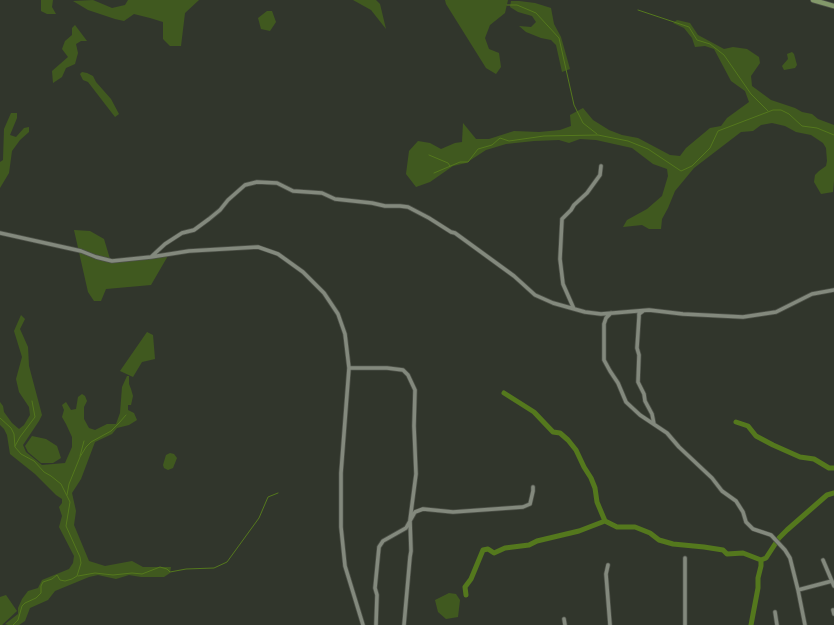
<!DOCTYPE html>
<style>
body{margin:0}
canvas{display:block;background:#31362c}
</style>
<canvas width="834" height="625"></canvas>
<script>
const c = document.querySelector('canvas').getContext('2d');
c.lineJoin = 'round';
function paint(path, color) { c.fillStyle = color; c.fill(path, 'evenodd'); }
const shape = rows => new Path2D(rows.map(r => 'M' + r).join(''));
function strokePath(path, color, width, dash) { c.strokeStyle = color; c.lineWidth = width; c.lineCap = dash ? 'butt' : 'round'; c.setLineDash(dash || []); c.stroke(path); }
paint(shape([
 [41,0,53,0,52,7,56,14,47,14,41,11],
 [93,0,112,8,125,5,128,0,199,0,185,13,181,46,170,46,163,39,163,22,150,18,134,14,124,21,115,19,88,10,73,1],
 [353,0,376,0,380,4,386,29,371,10],
 [445,0,508,0,505,13,490,25,485,38,489,49,499,53,501,67,496,74,486,68,446,4],
 [511,1,519,1,535,3,551,8,554,24,561,37,570,69,562,72,556,45,551,40,541,38,526,32,519,26,531,27,536,22,532,16,518,12,510,7],
 [267,11,272,11,276,22,270,31,261,29,258,18],
 [677,20,690,23,698,35,724,49,733,47,747,49,759,57,760,63,751,76,752,86,771,100,795,108,802,112,812,114,818,119,834,125,834,181,833,192,821,194,814,182,815,175,819,171,826,166,827,161,826,148,823,143,811,135,796,132,785,126,772,123,761,125,753,131,741,132,694,168,675,191,668,208,662,219,661,229,649,229,642,225,623,227,627,220,647,209,662,196,668,176,667,169,653,164,632,148,596,140,580,139,569,143,559,140,534,141,506,144,486,150,466,163,453,166,430,182,416,187,406,174,409,151,418,141,430,143,441,149,455,143,462,142,463,123,476,139,489,139,514,131,539,132,560,130,571,126,570,115,583,108,593,120,609,130,622,135,638,138,670,155,680,156,686,148,710,128,721,126,727,118,749,102,745,91,731,81,714,49,705,46,695,47,692,38,684,28,673,23],
 [75,25,87,41,81,41,76,44,78,53,75,64,66,68,62,77,53,83,52,71,68,57,62,49,65,41,72,35,72,28],
 [792,52,794,54,797,65,795,68,784,70,782,66,788,59,787,54],
 [82,72,87,73,93,76,96,82,111,99,119,114,115,117,88,82,83,80,80,74],
 [11,113,17,113,17,118,10,135,16,137,24,128,29,127,29,132,20,140,12,151,9,173,0,188,0,162,3,160,4,129],
 [74,230,90,231,104,239,110,259,169,254,151,285,106,289,101,301,94,301,88,292],
 [21,315,25,319,20,329,28,347,29,366,42,415,39,421,23,445,26,452,42,465,65,463,72,447,72,437,66,424,62,417,64,410,62,405,66,402,71,410,76,409,78,397,82,394,85,396,87,401,84,407,84,419,89,428,95,430,107,424,116,424,120,413,122,387,127,376,129,376,129,384,131,389,133,396,131,405,128,405,128,410,134,413,137,420,129,425,117,428,112,434,95,442,81,479,72,493,76,511,74,525,89,561,105,566,132,561,143,567,171,567,170,573,164,577,141,577,129,575,116,579,98,575,89,577,55,591,48,600,30,608,25,621,19,625,8,625,5,624,18,614,18,608,22,599,28,591,38,588,42,580,69,569,73,563,74,556,59,527,62,516,59,507,62,503,62,499,56,495,35,474,10,454,7,435,4,429,0,425,0,402,3,406,4,412,12,423,19,429,24,425,30,415,29,407,19,392,16,379,22,357,14,331],
 [147,332,153,335,155,359,142,362,133,377,120,371],
 [32,436,46,439,57,446,61,458,53,463,41,463,28,452,25,446],
 [170,453,174,454,177,458,173,468,168,470,164,468,163,465,166,455],
 [449,593,456,594,460,600,458,617,446,619,438,612,435,600],
 [6,595,17,611,2,625,0,625,0,597]
]), '#40591f');
strokePath(shape([
 [507,5,517,5,536,13,559,38,574,105,583,123,597,134],
 [638,10,689,27,697,40,710,44,724,55,751,94,768,111],
 [429,155,448,163,450,166],
 [434,173,460,162,468,162,478,149,492,145,500,138,509,141,544,136,598,135,628,141,648,149,681,171,692,166,710,148,718,131,773,110,781,110,789,114,802,126,817,128,834,135],
 [0,418,11,428,14,434,15,447,21,454,34,461,44,472,51,476,61,484,70,502,66,526,80,557,81,563,77,576,72,579,65,581,60,580,57,575,52,579,43,582,41,586,41,593,36,598,25,603,22,606,18,620,13,625],
 [15,446,20,437,35,417,32,401],
 [80,456,84,441],
 [67,495,69,484,80,457,86,447,91,442,111,431,119,423,126,415],
 [78,576,95,573,113,575,132,573,142,574,160,567,167,569,170,572,186,569,214,568,227,562,259,518,268,497,278,493]
]), '#54781d', 1);
strokePath(shape([
 [504,393,534,412,553,432,560,433,568,440,576,450,584,467,591,478,595,488,597,502,605,521],
 [736,422,748,426,756,436,773,445,800,457,814,459,829,468,834,468],
 [466,595,465,587,471,579,483,550,488,549,494,553,505,548,529,545,537,541,579,531,605,521,617,527,635,527,650,533,659,540,673,544,704,547,723,550,727,554,743,553,761,560,766,558,779,538,787,530,827,495,834,493],
 [751,625,758,588,758,578,761,566,761,560]
]), '#54781d', 5);
const minor = shape([
 [0,233,81,251,96,257,112,261,151,257,189,251,258,247,278,254,303,272,324,293,338,314,345,334,349,368,341,473,341,527,345,566,363,625],
 [151,257,165,244,182,233,194,230,209,219,220,210,228,200,245,185,257,182,277,183,293,191,322,193,335,199,372,203,385,206,400,206,408,207,429,218,451,232,455,233,514,276,535,295,553,303,585,312,601,314,649,310,683,314,743,317,776,312,812,294,834,290],
 [574,309,563,284,560,259,562,219,571,210,574,205,587,193,600,175,601,166],
 [643,311,639,314,639,317,637,348,639,355,638,382,644,394,645,401,652,414,654,424],
 [611,313,606,318,604,324,604,360,610,371,618,383,626,402,640,415,667,433,679,447,712,478,722,491,736,501,743,512,746,522,753,529,771,535,785,550,790,558,798,590,805,625],
 [349,368,387,368,403,370,408,375,415,390,414,426,416,474,410,520,411,551,410,557,404,625],
 [685,558,685,625],
 [823,560,834,586],
 [608,565,606,574,610,625],
 [798,590,832,581],
 [833,610,834,614],
 [775,612,777,625],
 [564,619,565,625],
 [376,625,377,595,375,588,379,547,383,541,406,528,415,512,423,509,453,512,523,507,530,504,533,491,533,487]
]);
const major = shape([
 [813,0,834,6]
]);
strokePath(minor, '#4d5148', 5);
strokePath(major, '#4d5148', 6);
strokePath(minor, '#83897d', 3.5);
strokePath(major, '#83986a', 4.5);
</script>
